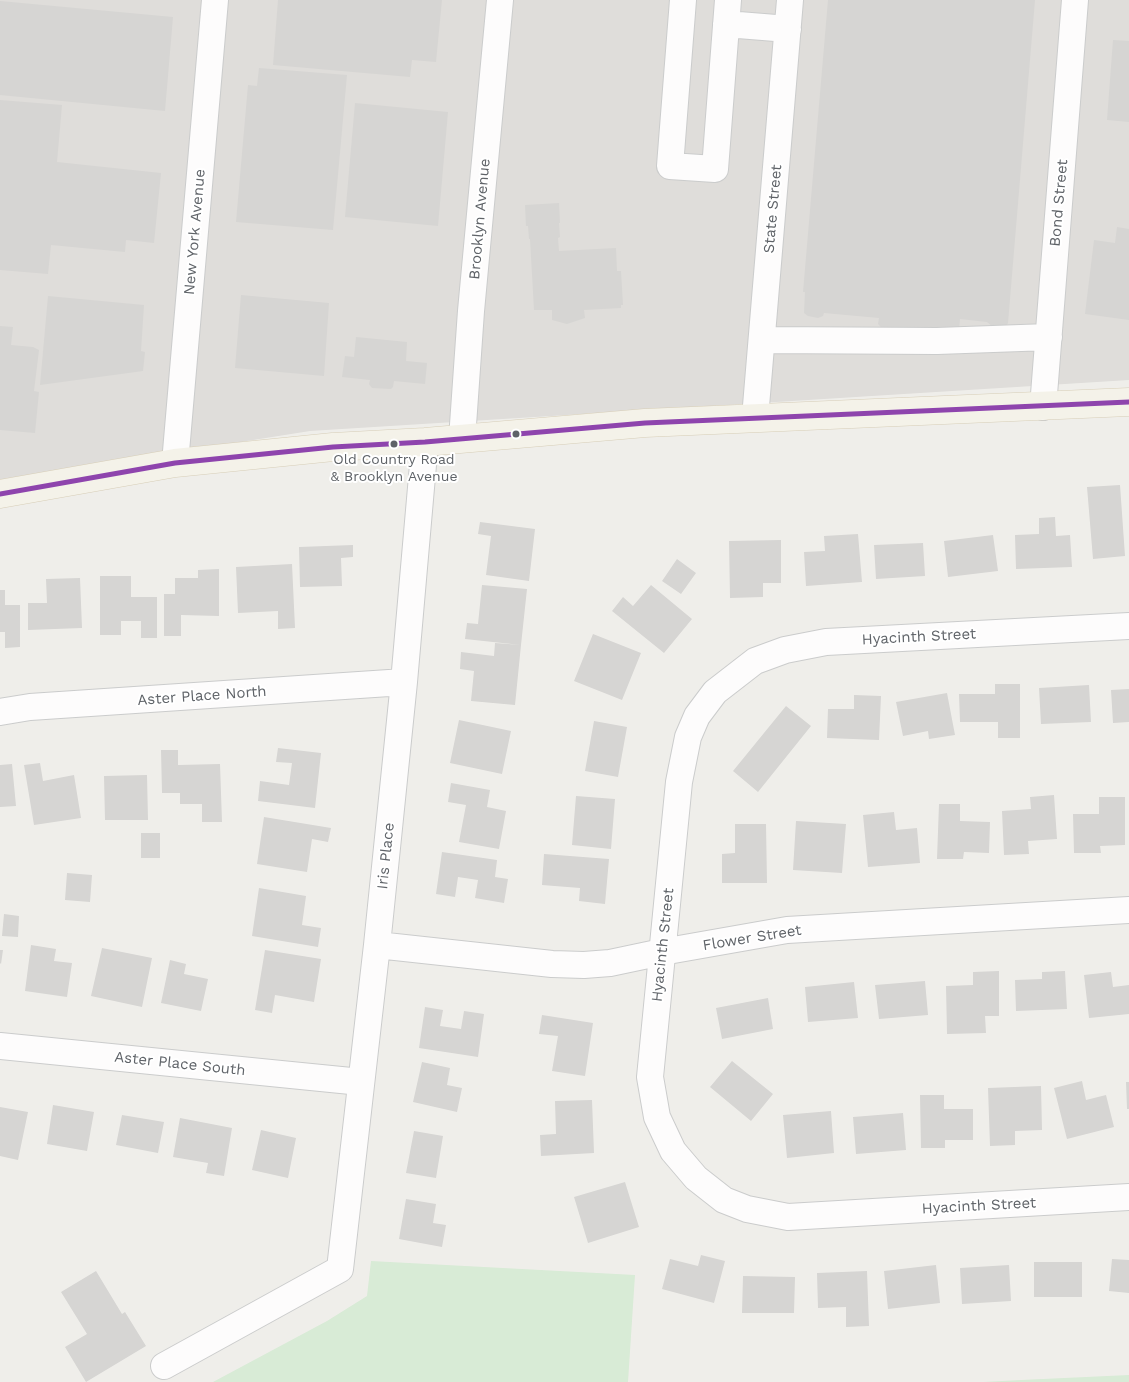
<!DOCTYPE html>
<style>
body{margin:0}
canvas{display:block;background:#efeeea}
</style>
<canvas width="1129" height="1382"></canvas>
<script>
const c = document.querySelector('canvas').getContext('2d');
c.lineJoin = 'round';
function paint(path, color) { c.fillStyle = color; c.fill(path, 'evenodd'); }
const shape = rows => new Path2D(rows.map(r => 'M' + r).join(''));
function strokePath(path, color, width, dash) { c.strokeStyle = color; c.lineWidth = width; c.lineCap = dash ? 'butt' : 'round'; c.setLineDash(dash || []); c.stroke(path); }
function write(font, color, halo, rows, align = 'center') {
  c.font = font + ' "Work Sans",sans-serif'; c.lineWidth = 4; c.setLineDash([]); c.textBaseline = 'middle'; c.strokeStyle = halo; c.fillStyle = color; for (const [text, x, y, turn = 0] of rows) {
    c.save(); c.translate(x, y); c.rotate((+turn || 0) * Math.PI / 180); c.textAlign = isNaN(turn) ? turn : align; if (halo) c.strokeText(text, 0, 0); c.fillText(text, 0, 0); c.restore();
  }
}
paint(shape([
 [0,0,1129,0,1129,380,310,431,0,480]
]), '#dfddda');
paint(shape([
 [371,1261,635,1275,628,1382,213,1382,327,1321,367,1296],
 [1129,1375,1129,1382,983,1382,1021,1380]
]), '#d8ebd6');
paint(shape([
 [278,0,442,0,436,62,412,60,410,77,273,65],
 [828,0,1035,0,1008,323,1006,326,992,326,987,322,960,319,959,330,955,333,881,327,878,324,879,318,824,313,823,316,818,318,808,316,804,313,805,292,803,292],
 [0,1,173,17,165,111,0,95],
 [1113,40,1129,41,1129,122,1107,120],
 [259,68,347,75,333,230,236,222,248,85,257,86],
 [0,100,62,105,57,162,161,173,154,243,126,240,125,252,51,245,48,274,0,270],
 [355,103,448,112,438,226,345,217],
 [559,203,560,223,559,223,560,237,558,238,559,251,616,248,617,271,621,271,623,305,621,305,621,308,584,310,585,318,567,324,552,320,552,310,534,310,530,239,529,239,528,226,526,226,525,205],
 [1117,227,1129,229,1129,320,1085,314,1094,240,1115,243],
 [241,295,329,303,324,376,235,368],
 [48,296,144,305,141,351,145,352,143,371,40,385],
 [0,326,13,327,11,345,33,347,39,350,34,391,39,392,35,433,0,430],
 [356,337,407,342,406,361,427,363,425,384,394,381,393,387,391,389,372,388,369,384,370,380,342,377,345,356,354,357],
 [1120,485,1125,556,1093,559,1087,487],
 [1055,517,1056,536,1070,535,1072,567,1016,569,1015,535,1039,534,1039,518],
 [480,522,535,529,529,581,486,575,491,536,478,534],
 [858,534,862,582,806,586,804,552,825,551,824,536],
 [993,535,998,571,948,577,944,541],
 [781,540,781,583,763,583,763,597,730,598,729,541],
 [923,543,925,576,876,579,874,545],
 [353,545,353,557,341,558,342,586,300,587,299,547],
 [677,559,696,573,681,594,662,581],
 [292,564,295,628,278,629,278,611,238,613,236,567],
 [219,569,219,616,181,615,181,636,164,636,164,594,175,594,175,578,198,578,198,570],
 [100,576,131,576,131,597,157,597,157,638,141,638,141,621,121,621,121,635,100,635],
 [80,578,82,628,28,630,28,603,47,603,46,579],
 [482,585,527,589,521,645,465,639,467,623,478,624],
 [651,585,692,619,664,653,612,611,623,597,633,606],
 [0,590,5,590,5,605,20,605,20,647,5,648,5,632,0,632],
 [593,634,641,653,622,700,574,681],
 [495,643,521,645,515,705,471,701,474,671,460,669,461,652,494,656],
 [995,684,1020,684,1020,738,998,738,998,722,960,722,959,694,995,694],
 [1089,685,1091,722,1041,724,1039,688],
 [1129,689,1129,722,1113,723,1111,690],
 [947,693,955,735,929,739,928,731,903,736,896,702],
 [854,695,881,696,879,740,827,738,828,709,854,709],
 [786,706,811,726,758,792,733,771],
 [459,720,511,731,502,774,450,763],
 [594,721,627,727,618,777,585,771],
 [278,748,321,753,315,808,258,801,260,781,289,785,292,763,276,762],
 [161,750,178,750,178,765,220,764,222,822,202,822,202,804,180,804,180,793,162,793],
 [40,763,43,781,74,775,81,818,34,825,24,765],
 [12,764,16,806,0,807,0,765],
 [147,775,148,820,105,820,104,776],
 [451,783,490,790,487,807,506,811,499,849,459,842,466,805,448,802],
 [1054,795,1057,839,1028,841,1029,854,1004,855,1002,811,1031,809,1030,797],
 [576,796,615,799,611,849,572,845],
 [1099,797,1125,797,1125,845,1100,846,1101,853,1074,853,1073,814,1099,814],
 [939,804,960,804,960,821,990,822,989,853,964,852,963,859,937,859],
 [894,812,896,830,917,828,920,863,868,867,863,815],
 [264,817,331,828,328,842,312,839,307,872,257,864],
 [796,821,846,824,842,873,793,870],
 [735,824,766,824,767,883,722,883,722,854,735,853],
 [141,833,160,833,160,858,141,858],
 [442,852,497,860,495,877,508,879,504,903,475,898,478,880,458,877,455,897,436,894],
 [544,854,609,859,605,904,579,901,580,888,542,885],
 [67,873,92,875,90,902,65,900],
 [259,888,306,896,302,925,321,928,318,947,252,936],
 [4,914,19,916,18,937,2,936],
 [31,945,56,949,54,961,72,963,67,997,25,991],
 [102,948,152,958,142,1007,91,996],
 [0,950,3,950,1,964,0,963],
 [265,950,321,959,314,1002,275,995,272,1013,255,1010],
 [170,960,186,964,184,974,208,979,201,1011,161,1003],
 [999,971,999,1016,985,1016,986,1033,947,1034,946,986,973,985,973,972],
 [1065,971,1067,1009,1016,1011,1015,980,1042,979,1042,972],
 [1111,972,1113,987,1129,985,1129,1014,1089,1018,1084,975],
 [925,981,928,1015,879,1019,875,985],
 [854,982,858,1018,808,1022,805,987],
 [768,998,773,1029,722,1039,716,1008],
 [425,1007,443,1010,440,1026,461,1029,464,1011,484,1014,478,1057,419,1048],
 [542,1015,593,1023,585,1076,552,1071,558,1036,539,1034],
 [732,1061,773,1094,751,1121,710,1087],
 [422,1062,450,1068,447,1085,462,1088,457,1112,413,1102],
 [1082,1081,1086,1100,1106,1095,1114,1127,1067,1139,1054,1088],
 [1126,1082,1129,1082,1129,1109,1127,1109],
 [1041,1086,1042,1130,1015,1131,1015,1145,990,1146,988,1088],
 [920,1095,944,1095,944,1109,973,1109,973,1140,945,1140,945,1148,921,1148],
 [592,1100,594,1153,541,1156,540,1135,556,1134,555,1101],
 [53,1105,94,1112,87,1151,47,1144],
 [0,1107,28,1112,18,1160,0,1156],
 [831,1111,834,1153,787,1158,783,1115],
 [903,1113,906,1150,856,1154,853,1117],
 [122,1115,164,1122,158,1153,116,1145],
 [180,1118,232,1128,224,1176,206,1173,208,1163,173,1157],
 [261,1130,296,1138,288,1178,252,1170],
 [414,1131,443,1136,436,1178,406,1173],
 [625,1182,639,1227,588,1243,574,1197],
 [406,1199,436,1204,433,1223,446,1225,442,1247,399,1239],
 [701,1255,725,1261,714,1303,662,1289,670,1259,698,1266],
 [1112,1259,1129,1260,1129,1293,1109,1291],
 [1034,1262,1082,1262,1082,1297,1034,1297],
 [936,1265,940,1303,888,1309,884,1271],
 [1009,1265,1011,1301,962,1304,960,1268],
 [96,1271,122,1314,125,1312,146,1346,86,1382,65,1347,87,1334,61,1292],
 [867,1271,869,1326,846,1327,846,1307,818,1308,817,1273],
 [743,1276,795,1277,794,1313,742,1313]
]), '#d6d5d3');
const minor = shape([
 [683,0,670,166,715,169,728,0],
 [726,24,788,29],
 [762,340,937,341,1049,337],
 [1043,407,1075,0],
 [755,418,790,0],
 [462,439,471,311,500,0],
 [175,463,215,0],
 [1129,626,826,642,785,650,755,661,715,692,697,716,688,737,679,782,650,1077,657,1117,673,1151,696,1178,724,1200,747,1209,788,1217,1129,1197],
 [0,712,30,707,404,682],
 [377,945,552,964,584,965,610,963,662,952,787,930,1129,910],
 [0,1046,361,1082],
 [164,1366,340,1269,377,945,404,682,425,442]
]);
const major = shape([
 [0,494,175,463,333,447,425,442,645,423,1129,402]
]);
strokePath(minor, '#cbcccc', 28);
strokePath(major, '#d7ceb8', 29);
strokePath(minor, '#fdfcfc', 26);
strokePath(major, '#f4f2e9', 28);
strokePath(shape([
 [0,494,175,463,333,447,425,442,645,423,1129,402]
]), '#8e44ad', 5);
for (const [x, y, r, color] of [
 [516,434,4.5,"#5f6368"],
 [394,444,4.5,"#5f6368"]
]) { const dot = new Path2D(); dot.arc(x, y, r, 0, 2 * Math.PI); c.fillStyle = color; c.fill(dot); strokePath(dot, '#fff', 2); }
write('14px', '#5f6368', '#fff', [
 ["Old Country Road",394,460],
 ["& Brooklyn Avenue",394,477]
]);
write('15px', '#5f6368', '#fff', [
 ["Bond Street",1059,203,-85],
 ["State Street",773,209,-85],
 ["Brooklyn Avenue",480,219,-85],
 ["New York Avenue",195,232,-85],
 ["Hyacinth Street",919,637,-3],
 ["Aster Place North",202,696,-4],
 ["Iris Place",386,856,-84],
 ["Flower Street",752,938,-9],
 ["Hyacinth Street",663,945,-84],
 ["Aster Place South",180,1064,6],
 ["Hyacinth Street",979,1206,-3]
]);
</script>
